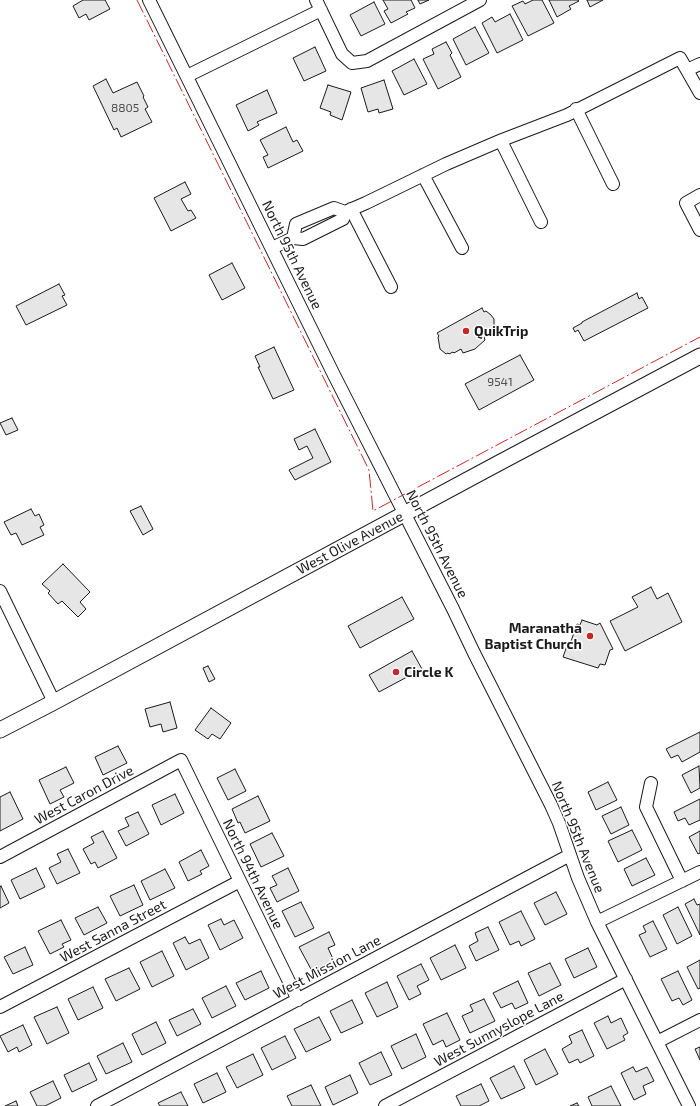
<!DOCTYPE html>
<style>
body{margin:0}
canvas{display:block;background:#fff}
</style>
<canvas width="700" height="1106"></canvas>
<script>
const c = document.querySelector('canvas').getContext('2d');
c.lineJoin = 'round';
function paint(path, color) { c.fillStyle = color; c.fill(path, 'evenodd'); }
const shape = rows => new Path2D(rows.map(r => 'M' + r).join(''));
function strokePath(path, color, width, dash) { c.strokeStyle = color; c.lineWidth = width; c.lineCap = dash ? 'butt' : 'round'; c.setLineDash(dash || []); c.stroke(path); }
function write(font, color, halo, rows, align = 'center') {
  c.font = font + ' "Exo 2",sans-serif'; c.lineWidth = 3; c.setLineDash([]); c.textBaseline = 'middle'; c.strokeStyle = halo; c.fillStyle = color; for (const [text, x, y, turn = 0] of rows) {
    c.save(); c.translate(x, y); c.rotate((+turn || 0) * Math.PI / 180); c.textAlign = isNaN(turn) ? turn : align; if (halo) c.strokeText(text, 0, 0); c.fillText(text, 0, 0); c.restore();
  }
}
const building = shape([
 [83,0,105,0,110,9,89,20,86,14,79,18,73,6,83,0],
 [383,0,411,0,415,8,406,12,408,14,391,23,384,11,388,9,383,0],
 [418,0,429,0,420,4,418,0],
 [533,0,542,0,554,23,528,36,512,6,523,1,525,4,533,0],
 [549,0,578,0,579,1,569,6,571,9,557,17,549,0],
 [587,0,603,0,590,7,587,0],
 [374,2,385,24,361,36,350,15,374,2],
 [510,14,523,40,497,53,482,23,492,17,495,22,510,14],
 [475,27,489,53,466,65,453,39,475,27],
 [446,42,452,53,450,55,461,77,438,89,423,59,434,54,432,49,446,42],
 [315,47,326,71,304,81,293,58,315,47],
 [414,59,427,84,404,95,392,71,414,59],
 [106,79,113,93,137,82,144,96,143,97,148,107,145,109,152,122,121,137,117,128,114,130,93,86,106,79],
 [384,80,393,109,379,113,378,109,368,112,361,88,384,80],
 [328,85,351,92,342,120,330,115,331,112,320,108,328,85],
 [267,90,277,113,257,122,259,125,248,131,236,105,267,90],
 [286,127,293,142,297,140,303,151,268,168,263,157,268,155,260,140,286,127],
 [185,182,191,194,181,199,188,211,191,210,196,218,171,231,154,198,185,182],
 [232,263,245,288,222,300,209,275,232,263],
 [59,284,65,295,62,296,67,305,26,325,16,306,59,284],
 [637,293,639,299,642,297,648,308,584,341,578,330,575,332,573,328,582,323,582,322,637,293],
 [482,308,484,312,486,311,491,315,494,319,494,330,489,332,490,334,484,337,485,340,475,349,463,353,461,349,454,353,453,352,449,354,448,353,446,354,440,349,438,337,439,336,437,333,482,308],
 [274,347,294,390,273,399,258,367,260,367,255,356,274,347],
 [520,355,534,380,479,410,465,384,520,355],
 [12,418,18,430,6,435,0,423,12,418],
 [315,429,331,462,295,480,289,470,313,458,307,446,299,450,294,439,315,429],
 [141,506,153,529,143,535,130,511,141,506],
 [31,509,35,516,39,514,44,525,40,527,44,535,22,545,16,533,11,535,4,522,31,509],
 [63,564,90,592,80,602,86,609,78,617,62,601,58,604,48,593,50,591,42,584,63,564],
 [651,587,657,599,668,593,682,622,625,651,610,621,638,607,632,597,651,587],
 [402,597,414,619,360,648,348,626,402,597],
 [582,620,597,625,600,623,613,649,610,650,605,665,600,664,598,668,563,657,567,646,569,647,577,624,580,625,582,620],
 [412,651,422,669,379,692,369,675,412,651],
 [208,666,215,679,209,682,203,668,208,666],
 [170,702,177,728,163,732,161,724,150,727,145,709,170,702],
 [211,708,231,723,220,739,212,734,208,739,195,730,211,708],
 [700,732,700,752,682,762,678,755,671,758,666,749,700,732],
 [118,746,127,763,103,775,95,757,118,746],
 [699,766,700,788,691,793,682,775,699,766],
 [66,767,74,783,60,790,64,797,50,804,39,780,66,767],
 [235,769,246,791,228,800,217,778,235,769],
 [608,782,617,800,596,810,588,792,608,782],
 [10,792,23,819,0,831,0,797,10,792],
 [175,794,184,813,161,825,152,805,175,794],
 [258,796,270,821,245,833,240,822,238,823,232,809,258,796],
 [700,799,700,820,689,825,685,818,678,821,674,812,700,799],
 [621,807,629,825,611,834,602,816,621,807],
 [138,812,149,834,126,846,118,831,129,826,125,818,138,812],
 [632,830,642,850,618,862,608,841,632,830],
 [103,831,117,858,98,868,95,862,91,864,83,849,94,843,91,837,103,831],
 [700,831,700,853,698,854,689,837,700,831],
 [272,833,284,856,261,867,250,844,272,833],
 [68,849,80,873,57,884,49,868,61,862,57,854,68,849],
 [201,850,209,866,200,871,202,874,188,881,179,862,201,850],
 [646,858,655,875,632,886,624,869,646,858],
 [36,868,45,887,20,899,11,880,36,868],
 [288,868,299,891,277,902,270,888,277,885,272,876,288,868],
 [165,869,175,888,150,900,141,881,165,869],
 [134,885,143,905,120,916,110,896,134,885],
 [1,886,9,903,0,908,0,887,1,886],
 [556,892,567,914,545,925,534,903,556,892],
 [694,899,697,905,700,904,700,935,685,904,694,899],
 [301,902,314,928,295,937,282,911,301,902],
 [98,907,107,923,84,935,75,918,98,907],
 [678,907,692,936,677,944,663,915,678,907],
 [521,911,535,939,521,946,519,941,510,945,499,922,521,911],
 [221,919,224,925,234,920,243,938,220,950,208,925,221,919],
 [61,920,71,940,62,944,64,947,50,954,38,931,61,920],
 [653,921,667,949,650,957,639,935,646,932,643,926,653,921],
 [488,927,499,950,476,961,469,946,478,941,475,933,488,927],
 [329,932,335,945,328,948,334,961,312,971,299,947,329,932],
 [185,937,189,944,200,939,209,958,186,970,173,943,185,937],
 [455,945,466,968,441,980,430,958,455,945],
 [25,947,33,965,13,974,4,957,25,947],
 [588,948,597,967,574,978,565,959,588,948],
 [162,951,174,976,152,987,140,962,162,951],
 [700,960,700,988,698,989,687,967,700,960],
 [550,963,561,985,539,996,528,973,550,963],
 [421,964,429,980,417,986,421,994,409,1000,397,976,421,964],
 [129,968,140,989,116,1001,105,979,129,968],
 [261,971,269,988,245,1000,236,983,261,971],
 [678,971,692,1000,683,1005,679,998,672,1001,661,979,678,971],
 [518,981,528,1003,515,1009,512,1003,501,1008,493,993,518,981],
 [387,982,398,1007,377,1017,365,993,387,982],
 [226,986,236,1006,212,1018,202,998,226,986],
 [93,987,103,1008,78,1020,68,999,93,987],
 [484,999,495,1021,470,1033,462,1016,473,1011,470,1005,484,999],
 [352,1000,363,1023,341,1033,330,1011,352,1000],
 [57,1007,69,1033,47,1044,34,1017,57,1007],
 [193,1009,201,1024,177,1036,169,1020,193,1009],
 [447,1013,460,1040,446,1047,443,1040,433,1045,423,1024,447,1013],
 [608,1016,611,1023,621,1018,628,1033,623,1036,625,1040,607,1049,594,1023,608,1016],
 [319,1017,331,1040,306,1052,294,1029,319,1017],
 [156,1022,166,1043,142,1055,132,1034,156,1022],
 [23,1025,32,1045,19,1052,17,1047,8,1052,0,1036,23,1025],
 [582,1030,594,1056,580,1063,578,1059,569,1063,562,1049,572,1043,569,1036,582,1030],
 [416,1034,426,1057,402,1069,391,1046,416,1034],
 [285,1036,296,1058,272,1070,261,1048,285,1036],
 [123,1043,132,1062,106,1074,97,1056,123,1043],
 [700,1047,700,1060,695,1049,700,1047],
 [545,1049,558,1074,536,1085,524,1060,545,1049],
 [381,1052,392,1075,370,1085,359,1063,381,1052],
 [253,1054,263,1075,237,1088,226,1067,253,1054],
 [89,1063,97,1080,72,1092,64,1075,89,1063],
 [514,1066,525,1088,501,1099,490,1078,514,1066],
 [633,1067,636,1072,647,1067,654,1081,643,1086,646,1094,634,1100,621,1073,633,1067],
 [217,1073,226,1092,203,1103,194,1084,217,1073],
 [350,1075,358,1093,333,1105,325,1087,350,1075],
 [53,1081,61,1098,45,1106,37,1106,30,1092,53,1081],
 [481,1084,489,1101,479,1106,461,1106,456,1096,481,1084],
 [311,1085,321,1106,292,1106,287,1096,311,1085],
 [611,1086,621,1106,592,1106,588,1097,611,1086],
 [181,1092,188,1106,160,1106,158,1103,181,1092],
 [16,1101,18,1106,5,1106,16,1101],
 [577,1103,579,1106,570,1106,577,1103]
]);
paint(building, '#e6e6e6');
strokePath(building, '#1a1a1a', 1);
const minor = shape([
 [149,0,334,375,453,609,474,653,551,805,559,823,578,878,597,922,689,1106],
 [316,0,342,54,352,63,367,61,480,0],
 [687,70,700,64],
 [187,76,321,10],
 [576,109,613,184],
 [501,141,541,222],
 [423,175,462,248],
 [700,195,686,203,700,230],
 [351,209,391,287],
 [293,238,296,224,334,208,345,212,366,203,446,164,502,140,567,115,680,58,700,93],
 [272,248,293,238,303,239,343,219,345,212],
 [0,591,54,702],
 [651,783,646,807,682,881],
 [0,857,181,760,298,1000],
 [597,922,700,872],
 [0,1007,240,881],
 [657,1042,700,1020],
 [97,1106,570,855],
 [385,1106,626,979]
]);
const major = shape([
 [0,730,54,702,497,464,700,356]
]);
strokePath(minor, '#1a1a1a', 14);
strokePath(major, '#1a1a1a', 17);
strokePath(minor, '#fff', 12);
strokePath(major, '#fff', 15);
strokePath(shape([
 [137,0,369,470,373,511,700,337]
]), '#c62828', 1, [14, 3, 2, 3]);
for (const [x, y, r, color] of [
 [466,331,4,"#c62828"],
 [590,636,4,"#c62828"],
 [396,672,4,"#c62828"]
]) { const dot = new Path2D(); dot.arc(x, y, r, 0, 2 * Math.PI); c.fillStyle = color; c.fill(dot); strokePath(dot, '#fff', 1.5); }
write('12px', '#4d4d4d', null, [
 ["8805",125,108],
 ["9541",500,382]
]);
write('14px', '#1a1a1a', '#fff', [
 ["North 95th Avenue",292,255,64],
 ["West Olive Avenue",350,543,-28],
 ["North 95th Avenue",437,544,63],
 ["West Caron Drive",84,795,-28],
 ["North 95th Avenue",578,837,68],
 ["North 94th Avenue",253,874,64],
 ["West Sanna Street",113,931,-28],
 ["West Mission Lane",327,967,-28],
 ["West Sunnyslope Lane",499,1029,-28]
]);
write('bold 14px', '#1a1a1a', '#fff', [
 ["QuikTrip",474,331],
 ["Maranatha",582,628,"right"],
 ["Baptist Church",582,644,"right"],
 ["Circle K",404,672]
], 'left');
</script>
